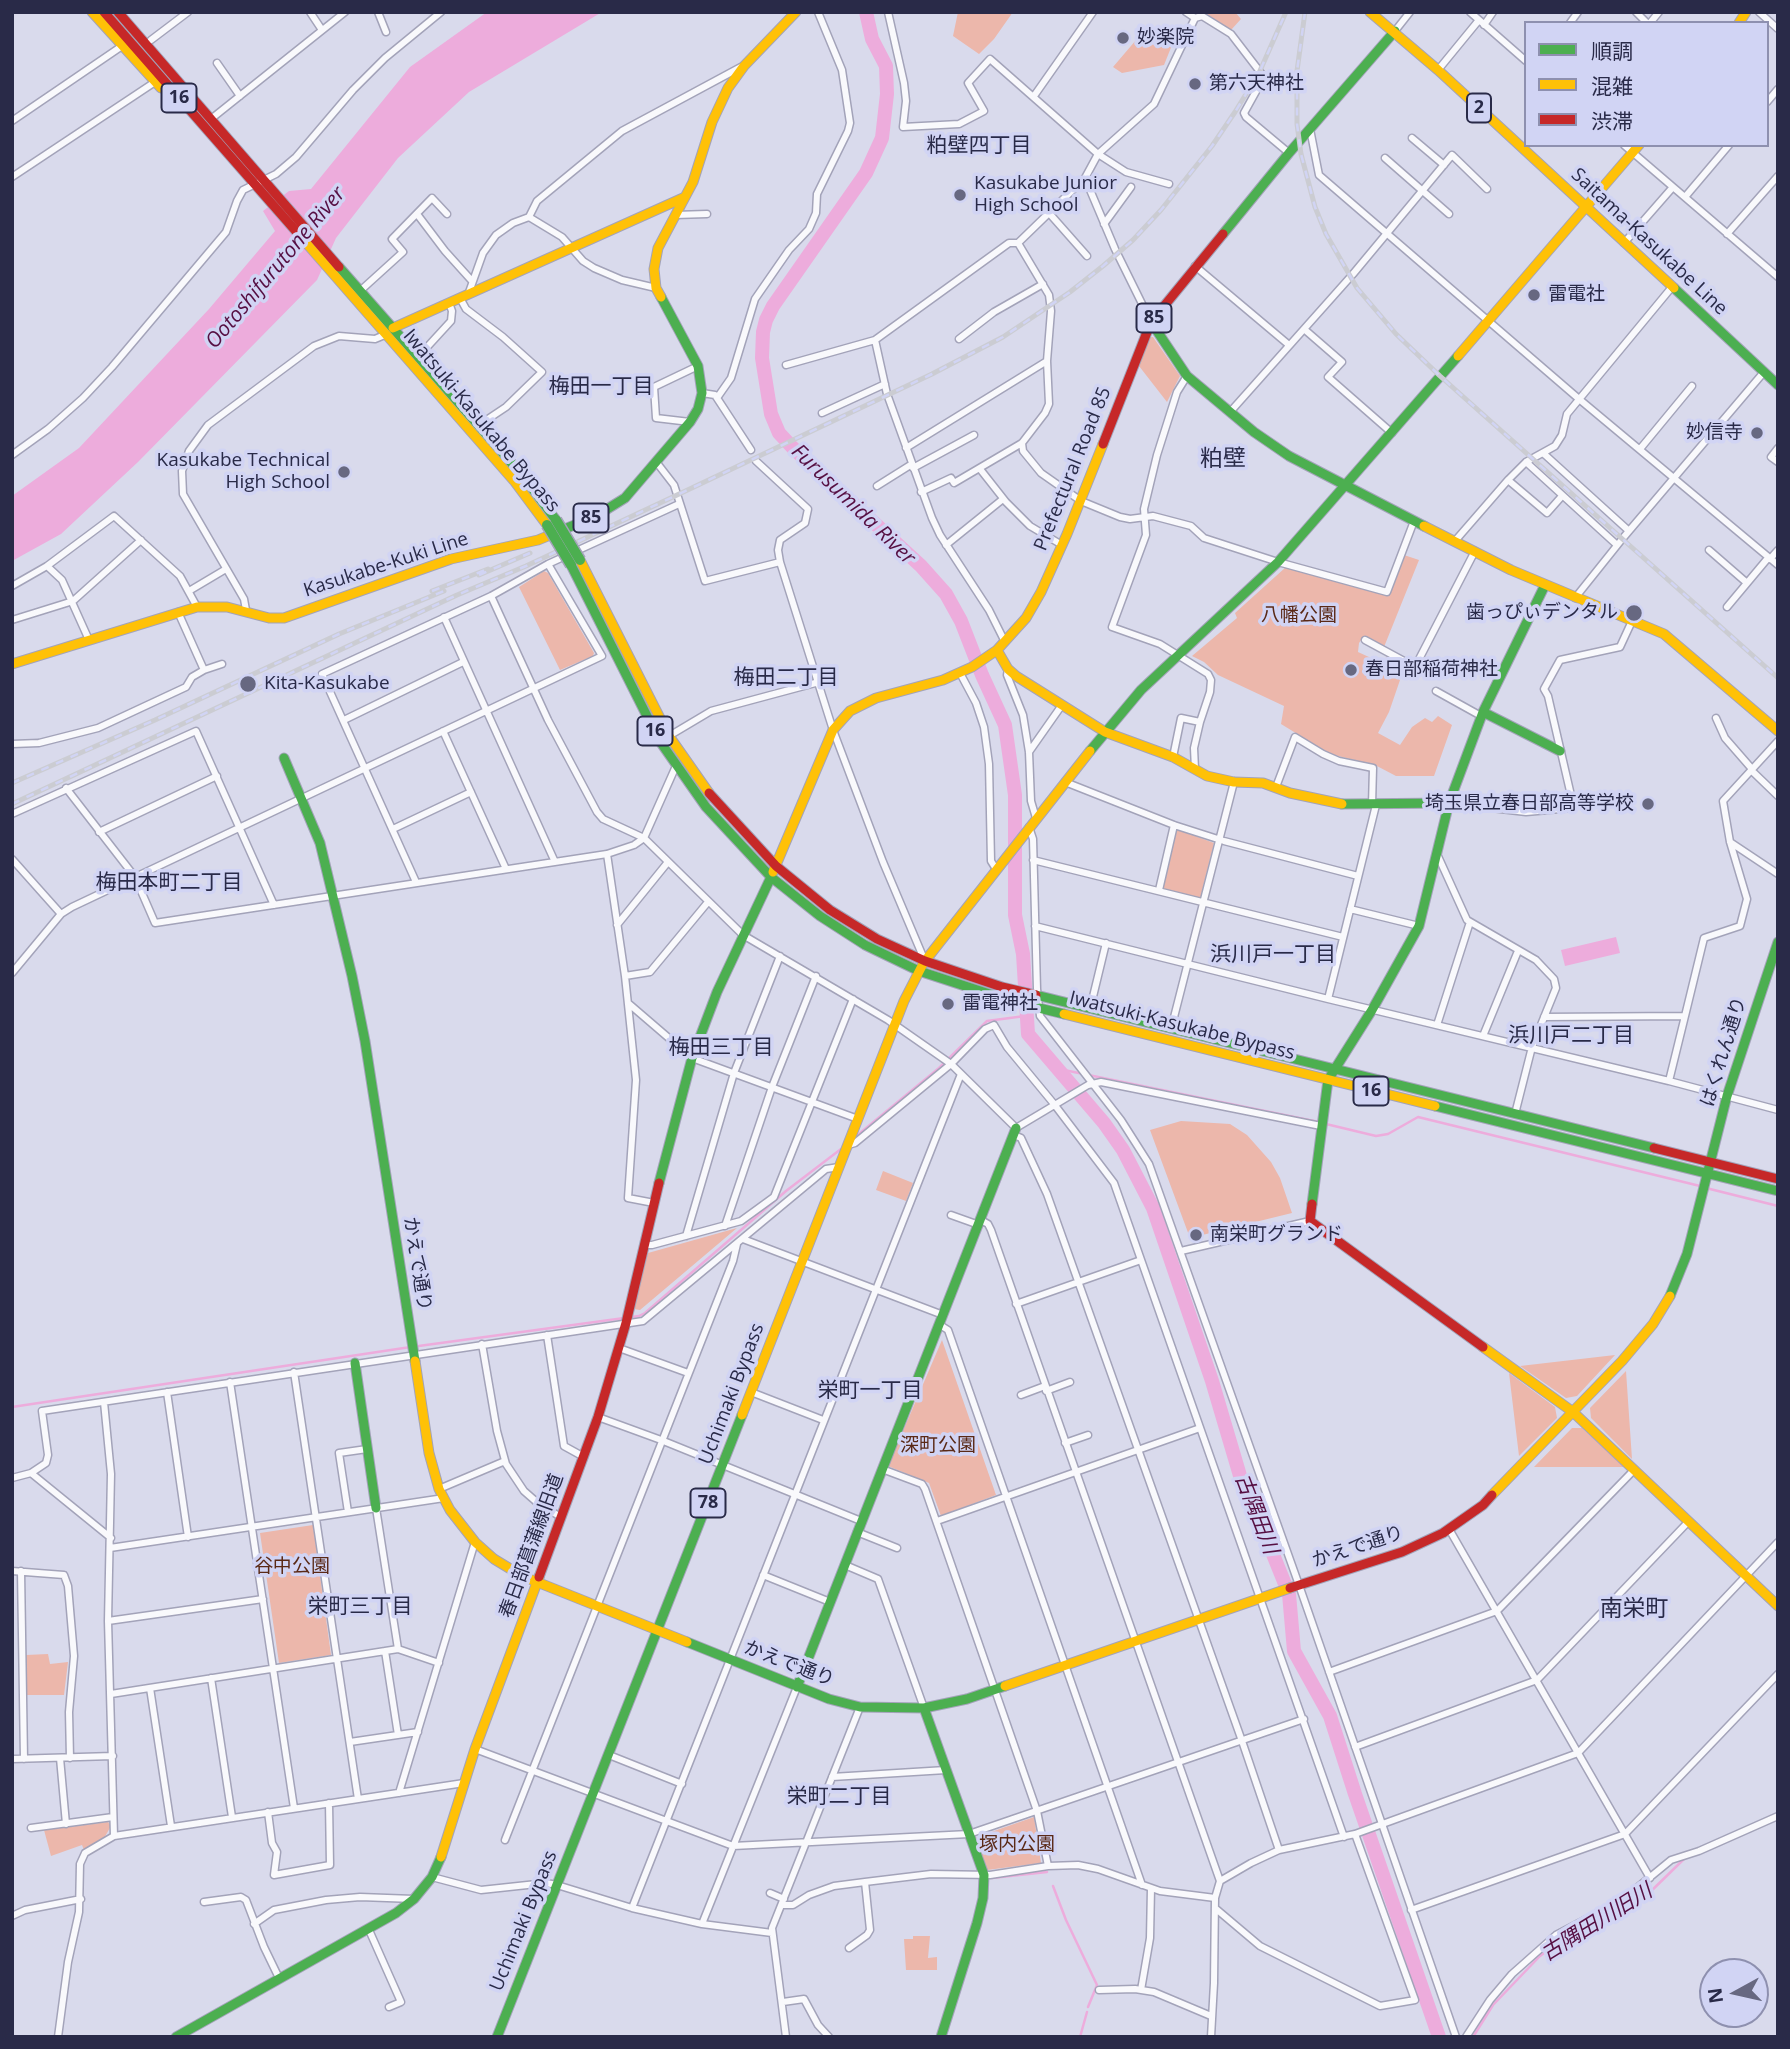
<!DOCTYPE html>
<meta charset="utf-8">
<style>
body{margin:0}
#map{position:relative;width:1790px;height:2049px;overflow:hidden;background:#d9daec;font-family:"Open Sans","Noto Sans JP",sans-serif}
canvas{display:block}
.frame{position:absolute;inset:0;border:14px solid #292a48;pointer-events:none}
.legend{position:absolute;left:1524px;top:21px;width:245px;height:126px;box-sizing:border-box;background:#d1d4f4;border:2px solid #8e90af;margin:0;padding:9px 12px;list-style:none;font-size:21px;color:#292a48}
.legend li{display:flex;align-items:center;gap:14px;height:35px}
.legend b{width:35px;border:2px solid #8e90af}
.north{position:absolute;left:1699px;top:1958px;width:70px;height:70px;box-sizing:border-box;background:#d1d4f4;border:2px solid #8e90af;border-radius:50%;rotate:262deg;font-size:19px;font-weight:700;line-height:28px;text-align:center;color:#292a48}
.north::after{content:'';display:block;margin:auto;width:24px;height:32px;background:#676881;clip-path:polygon(50% 0,100% 100%,50% 72%,0 100%)}
</style>
<div id="map">
<canvas width="1790" height="2049"></canvas>
<div class="frame"></div>
<ul class="legend">
<li><b style="height:9px;background:#4caf50"></b>順調</li>
<li><b style="height:9px;background:#ffc107"></b>混雑</li>
<li><b style="height:9px;background:#c62828"></b>渋滞</li>
</ul>
<div class="north">N</div>
</div>
<script>
const c = document.querySelector('canvas').getContext('2d');
c.lineJoin = 'round';
function paint(path, color) { c.fillStyle = color; c.fill(path, 'evenodd'); }
const shape = rows => new Path2D(rows.map(r => 'M' + r).join(''));
function strokePath(path, color, width, dash) { c.strokeStyle = color; c.lineWidth = width; c.lineCap = dash ? 'butt' : 'round'; c.setLineDash(dash || []); c.stroke(path); }
function write(font, color, halo, rows, align = 'center') {
  c.font = font + ' "Open Sans","Noto Sans JP",sans-serif'; c.lineWidth = 7; c.setLineDash([]); c.textBaseline = 'middle'; c.strokeStyle = halo; c.fillStyle = color; for (const [text, x, y, turn = 0] of rows) {
    c.save(); c.translate(x, y); c.rotate((+turn || 0) * Math.PI / 180); c.textAlign = isNaN(turn) ? turn : align; if (halo) c.strokeText(text, 0, 0); c.fillText(text, 0, 0); c.restore();
  }
}
paint(shape([
 [958,12,1013,12,994,39,979,54,953,36],
 [1204,12,1235,12,1241,19,1231,30],
 [1148,26,1172,45,1164,65,1122,73,1113,67],
 [1150,337,1153,337,1180,376,1167,402,1139,366],
 [1404,555,1419,560,1384,647,1364,636,1359,643,1358,652,1382,663,1387,656,1396,662,1392,673,1400,680,1389,712,1378,733,1400,745,1412,727,1425,718,1432,722,1438,716,1452,725,1434,776,1396,776,1375,765,1330,754,1281,724,1284,706,1218,675,1204,662,1192,656,1237,618,1235,613,1286,567,1388,593],
 [544,571,548,573,594,653,593,656,560,670,519,587],
 [1176,829,1214,843,1200,899,1161,891],
 [1181,1121,1230,1124,1247,1135,1271,1162,1280,1178,1292,1213,1190,1238,1150,1130],
 [883,1171,913,1183,906,1201,876,1190],
 [737,1228,640,1310,634,1309,648,1253],
 [942,1340,996,1495,941,1516,929,1483,888,1466],
 [1615,1355,1577,1396,1566,1398,1520,1366],
 [1626,1371,1632,1459,1591,1418,1590,1408],
 [1509,1373,1555,1407,1557,1418,1519,1456],
 [1572,1428,1582,1428,1624,1467,1534,1467],
 [313,1525,331,1655,279,1663,260,1533],
 [48,1654,50,1664,68,1662,64,1695,27,1695,26,1655],
 [1034,1817,1041,1863,987,1870,974,1838],
 [108,1822,111,1826,103,1840,84,1850,82,1845,51,1856,44,1830],
 [913,1936,930,1936,928,1958,937,1957,937,1970,906,1970,904,1939,913,1939]
]), '#ecb7ab');
paint(shape([
 [487,12,602,12,469,92,398,158,336,238,317,280,138,462,61,534,12,561,12,496,79,448,209,309,275,231,263,211,289,191,311,189,410,67],
 [1616,937,1620,953,1565,966,1561,950]
]), '#edacdc');
strokePath(shape([
 [1059,1069,1319,1122],
 [1326,1124,1376,1136,1388,1134,1418,1117,1700,1186],
 [854,1138,939,1068,987,1021,1025,1016],
 [1706,1188,1778,1206],
 [12,1407,404,1348,639,1316,645,1313,786,1191,841,1149],
 [992,1878,1047,1872],
 [1053,1886,1066,1920,1097,1985,1088,2007],
 [1080,2037,1087,2012],
 [1473,2037,1493,2005,1540,1956,1562,1940,1643,1899,1684,1859]
]), '#edacdc', 2.5);
strokePath(shape([
 [866,12,872,39,886,66,887,94,882,138,866,173,773,306,766,320,763,332,762,358,771,414,779,433,793,448,921,566,946,594,961,621,982,675,1005,725,1015,795,1015,915,1023,954,1028,1034,1104,1123,1123,1150,1153,1208,1212,1381,1246,1496,1266,1537,1289,1594,1294,1651,1330,1716,1355,1794,1439,2037]
]), '#edacdc', 14);
const street = shape([
 [310,12,322,30],
 [378,12,386,32],
 [888,12,904,83,906,101,903,127,959,124,984,111,968,83,990,59,1098,154,1126,172,1169,184],
 [1186,12,1195,18,1202,16,1231,34,1264,77,1244,113,1246,117,1289,153],
 [1470,12,1526,61],
 [1636,12,1647,23],
 [1759,12,1778,29],
 [1570,23,1578,12],
 [1650,23,1659,12],
 [1484,25,1493,12],
 [1395,31,1410,12],
 [151,40,188,12],
 [217,63,240,96],
 [1438,70,1479,20],
 [1034,96,1093,12],
 [1767,102,1778,89],
 [211,119,345,12],
 [12,121,122,46],
 [1310,129,1319,175,1579,399,1778,565],
 [1412,138,1444,165],
 [1624,145,1778,277],
 [1385,158,1449,214],
 [12,177,155,82],
 [1085,178,1115,249,1151,322],
 [1685,197,1729,145],
 [1049,213,1087,256],
 [417,214,445,251,472,281],
 [675,215,707,214],
 [529,217,537,201,622,131,741,67],
 [1104,224,1131,187],
 [1727,234,1778,176],
 [1624,243,1673,187],
 [1195,266,1289,345],
 [360,291,403,252,392,239,432,198,447,214],
 [468,295,483,253,496,235,513,223,529,217,562,237,583,261,594,268,622,280,656,288],
 [460,298,466,309,503,337,542,372,506,407,479,425],
 [1304,329,1342,362,1328,377,1392,433],
 [959,339,994,312,1043,284],
 [418,357,451,321,452,311,449,303],
 [786,365,875,340],
 [1187,376,1177,392,1157,455,1144,509,1146,535,1112,627,1160,644,1208,674,1211,680,1210,692,1200,722,1194,748,1195,769],
 [702,393,715,395,751,450],
 [717,398,731,378,755,299,789,250,809,229,816,213,817,194,848,131,850,123,842,70,818,12],
 [1231,411,1353,274,1452,155,1487,189],
 [822,413,885,384],
 [690,422,656,418,654,387,698,366],
 [1022,443,1023,451,1041,473,1081,501,1120,517,1130,519,1153,516,1191,526,1204,538,1278,562,1387,592,1414,521],
 [906,448,1047,361],
 [1778,448,1771,457,1778,462],
 [1640,449,1692,386],
 [1543,453,1629,531],
 [12,455,48,429,83,398,112,367,226,232,237,201,243,190,276,174,296,157,353,90,385,58,441,12],
 [756,461,808,509,805,523,780,540,778,550,780,562,833,730,883,862,924,959],
 [1526,462,1617,545],
 [657,463,674,485,705,581,780,562],
 [913,468,974,435],
 [980,469,1006,502,1030,526,1062,545],
 [1508,480,1547,513,1562,496],
 [877,486,912,464],
 [921,492,951,478,954,483,1022,443,1045,413,1049,404,1047,361,1051,311,1049,295,1018,243],
 [1455,541,1508,480,1526,462,1555,446,1562,435,1567,414,1672,287],
 [946,545,1003,499],
 [1709,550,1747,583],
 [1770,559,1778,550],
 [47,566,114,516,180,576,197,607],
 [12,586,47,566,62,580,89,640],
 [189,591,226,569],
 [491,596,548,720,597,812,603,819,644,838,743,935,888,1020,951,1064,1016,1128,1088,1085,1101,1082,1321,1126],
 [1575,598,1623,538,1764,372],
 [1727,607,1768,558],
 [246,610,244,599,183,494,182,471,189,451,208,425,314,346,339,336,375,339,387,334],
 [178,612,204,670],
 [444,617,555,862],
 [12,620,73,601,141,540],
 [1365,640,1415,667,1475,551],
 [1005,642,989,610,940,535,932,518,887,394,875,340,1009,243,1018,243,1085,178,1098,154,1154,104,1195,18],
 [1008,669,1007,675,1023,715,1029,752,1031,801,1036,818],
 [960,673,976,703,984,727,989,764,991,861,996,869],
 [1436,691,1481,716],
 [1716,718,1725,738,1752,769],
 [344,720,463,662],
 [443,731,506,869],
 [669,736,711,711,819,682],
 [12,744,39,743,98,728,186,687,192,677,204,670,222,664],
 [1029,752,1062,705],
 [1173,757,1181,718,1200,722],
 [1751,770,1778,796],
 [1065,782,1174,825,1224,841,1358,876],
 [1276,787,1295,737,1323,754,1339,761,1373,768,1372,805],
 [66,788,135,877,155,923,607,854,634,845,644,838,676,766],
 [1449,803,1526,812,1571,808,1573,804,1548,696,1544,689,1560,660,1620,647,1632,621],
 [12,814,196,731,274,905],
 [1029,827,1033,839,1037,989,1040,1016,1121,1120,1149,1164,1299,1585,1456,2037],
 [393,829,471,792],
 [99,832,217,776],
 [1730,842,1778,874],
 [607,854,625,976,636,1080,628,1198,654,1203],
 [1437,854,1467,920,1536,960,1554,979,1556,988,1532,1047,1515,1114],
 [12,859,61,914],
 [1033,860,1343,937],
 [416,882,322,674,491,596,548,564,679,504],
 [1159,890,1174,825],
 [1350,909,1419,926],
 [617,925,668,862],
 [1035,926,1328,999,1669,1081,1778,1110],
 [12,973,61,914,72,907,602,656,548,564],
 [625,976,650,972,708,902],
 [1328,999,1376,805],
 [628,1003,692,1058,858,1119],
 [1090,1009,1106,943],
 [1544,1017,1685,1016,1704,938,1740,926,1747,899,1730,842,1723,801,1778,741],
 [1437,1025,1470,922],
 [1171,1029,1234,782],
 [1483,1036,1518,951],
 [1669,1081,1685,1016],
 [1014,1135,1021,1138,1047,1194,1242,1741,1279,1850],
 [848,1145,855,1143,951,1064,985,1029,994,1025,1007,1047,1054,1104,1114,1183,1344,1837],
 [951,1215,979,1225],
 [981,1220,988,1224,991,1230,1220,1881,1215,1898,1214,1983,1211,2037],
 [725,1226,772,1087,816,976],
 [686,1236,734,1073,780,956],
 [743,1239,943,1315],
 [644,1245,652,1245,741,1221,774,1197,853,999],
 [1181,1251,1310,1221],
 [1016,1304,1141,1260],
 [940,1325,948,1330,1142,1885],
 [547,1335,564,1446,584,1457],
 [482,1344,497,1431,506,1464,524,1491,540,1505,561,1517],
 [619,1348,688,1373],
 [294,1372,358,1799],
 [230,1382,294,1808],
 [1046,1391,1070,1382],
 [167,1392,188,1537],
 [751,1392,823,1420],
 [1021,1395,1045,1386],
 [104,1402,111,1474,108,1621,114,1836],
 [598,1417,661,1440,861,1521],
 [1065,1443,1088,1435],
 [882,1469,922,1484,925,1489,1037,1811,1048,1866],
 [31,1473,111,1538],
 [12,1478,31,1473,46,1463,48,1455,42,1411,643,1321,826,1169,839,1167],
 [439,1489,505,1461],
 [376,1508,398,1649],
 [348,1512,339,1453,367,1449],
 [937,1521,1200,1428],
 [1449,1529,1650,1878],
 [857,1532,897,1548],
 [110,1548,444,1498],
 [845,1565,878,1579,924,1708],
 [12,1571,64,1575,68,1586,74,1656,69,1712,70,1758],
 [21,1571,24,1759],
 [763,1575,830,1602],
 [108,1621,263,1599],
 [385,1651,398,1735],
 [1329,1672,1497,1611,1634,1470],
 [211,1678,232,1817],
 [150,1688,171,1826],
 [111,1694,398,1649,439,1663],
 [350,1742,418,1732],
 [1355,1747,1537,1680,1689,1521],
 [475,1749,733,1846,969,1834,1304,1719],
 [609,1755,682,1784],
 [60,1758,66,1824],
 [12,1759,113,1756],
 [832,1777,946,1770],
 [399,1793,475,1542],
 [268,1812,272,1843,277,1852,274,1875,330,1865,329,1803],
 [31,1828,113,1817],
 [505,1840,733,1261,737,1244],
 [432,1877,481,1890,546,1883,557,1885,632,1908,702,1924,772,1933],
 [1220,1881,1251,1863,1279,1850,1355,1834,1578,1753,1778,1542],
 [770,1893,784,1899],
 [204,1902,241,1897,246,1900,264,1947,279,1978],
 [782,1905,793,1905,809,1895,834,1886,865,1882,931,1874,990,1875,1048,1866,1078,1865,1098,1869,1160,1891,1215,1898],
 [632,1908,961,1074],
 [1215,1908,1260,1946,1380,2006,1415,2000,1355,1834],
 [1411,1910,1625,1834,1778,1674],
 [12,1916,25,1910,81,1899],
 [254,1924,274,1910,326,1900,360,1897,414,1899],
 [702,1924,797,1687],
 [369,1930,401,2002,389,2007],
 [849,1948,867,1935,870,1930,865,1882],
 [1099,1990,1135,1989,1154,1992,1211,2016],
 [1141,1990,1150,1938,1151,1888],
 [783,2002,804,1999,818,2025,829,2037],
 [58,2037,68,1962,79,1912,80,1864,85,1853,114,1836,464,1783],
 [786,2037,772,1928,860,1707],
 [1466,2037,1490,2000,1512,1974,1556,1935,1621,1901,1671,1860,1699,1851,1778,1816]
]);
const fast = shape([
 [1223,234,1289,153,1395,31],
 [339,267,523,476,556,520],
 [1674,288,1778,385],
 [1151,322,1187,376,1254,432,1289,456,1424,526],
 [555,533,596,516,625,498,690,422,698,409,702,393,698,366,661,297],
 [571,565,659,740,706,807,771,877,820,916,865,945,919,971,1014,1002,1064,1014],
 [1483,712,1560,751],
 [1090,751,1141,690,1278,562,1458,356],
 [284,758,320,843,352,976,365,1041,415,1361],
 [1342,804,1449,803],
 [1036,995,1654,1148],
 [1435,1106,1778,1191],
 [659,1183,692,1058,717,992,771,877],
 [1312,1204,1328,1080,1372,1010,1419,926,1449,803,1483,712,1545,585],
 [1670,1296,1687,1254,1727,1096,1778,942],
 [355,1363,376,1508],
 [687,1642,829,1699,860,1707,924,1708,967,1699,1005,1686],
 [797,1687,1016,1128],
 [924,1708,984,1875,983,1898,977,1923,941,2037],
 [176,2037,396,1913,414,1899,432,1877,441,1857],
 [497,2037,742,1415]
]);
const slow = shape([
 [92,12,161,88],
 [1370,12,1438,70,1674,288],
 [1739,23,1746,12],
 [301,237,515,482,547,525],
 [661,297,656,288,654,269,658,248,693,182,712,122,728,88,744,66,796,12],
 [393,328,685,197],
 [1458,356,1639,145],
 [1424,526,1511,570,1664,634,1778,731],
 [580,560,669,736,709,793],
 [997,650,1008,669,1016,676,1105,732,1173,757,1207,776,1234,782,1263,783,1290,793,1342,804],
 [12,664,197,607,227,607,269,618,284,618,451,559,538,540,555,533],
 [773,872,833,730,850,711,876,698,943,680,972,667,997,650,1026,618,1041,592,1067,534,1103,444],
 [925,961,1090,751],
 [1064,1014,1435,1106],
 [1483,1347,1573,1412,1778,1606],
 [415,1361,429,1453,439,1489,450,1510,475,1542,494,1559,522,1576,687,1642],
 [742,1415,904,1001,923,964],
 [1492,1495,1622,1361,1653,1324,1670,1296],
 [1005,1686,1290,1588],
 [441,1857,475,1749,539,1577]
]);
const jam = shape([
 [104,12,301,237],
 [118,12,339,267],
 [1103,444,1151,322,1223,234],
 [709,793,776,866,830,910,877,939,925,961,1002,987,1036,995],
 [1654,1148,1778,1179],
 [1312,1204,1310,1221,1483,1347],
 [539,1577,598,1417,626,1323,659,1183],
 [1290,1588,1402,1552,1443,1533,1483,1505,1492,1495]
]);
strokePath(street, '#a3a3b9', 9);
strokePath(fast, '#a3a3b9', 11);
strokePath(slow, '#a3a3b9', 11);
strokePath(jam, '#a3a3b9', 11);
strokePath(street, '#f9f9fc', 6);
strokePath(fast, '#4caf50', 9);
strokePath(slow, '#ffc107', 9);
strokePath(jam, '#c62828', 9);
const rail = shape([
 [1305,12,1297,71,1297,124,1301,154,1315,207,1326,234,1357,288,1396,334,1440,376,1778,678],
 [479,575,530,553],
 [432,591,488,569],
 [12,783,155,720,339,634,444,591],
 [12,804,457,595,526,566,677,495,932,374,1003,337,1070,292,1103,266,1133,240,1161,210,1212,146,1235,112,1259,73,1286,12]
]);
strokePath(rail, '#cbccd2', 5);
strokePath(rail, '#d1d4f4', 2.5, [8]);
const fastBridge = shape([
 [556,520,580,560],
 [547,525,571,565]
]);
strokePath(fastBridge, '#a3a3b9', 13, []);
strokePath(fastBridge, '#4caf50', 10);
for (const [x, y, r, color] of [
 [1123,38,7,"#676881"],
 [1195,84,7,"#676881"],
 [960,195,7,"#676881"],
 [1534,295,7,"#676881"],
 [1757,433,7,"#676881"],
 [344,472,7,"#676881"],
 [1634,613,9,"#676881"],
 [1351,670,7,"#676881"],
 [248,684,9,"#676881"],
 [1648,804,7,"#676881"],
 [948,1004,7,"#676881"],
 [1196,1235,7,"#676881"]
]) { const dot = new Path2D(); dot.arc(x, y, r, 0, 2 * Math.PI); c.fillStyle = color; c.fill(dot); strokePath(dot, '#d1d4f4', 2.5); }
for (const [x, y, w] of [
 [179,98,35],
 [1479,108,24],
 [1154,318,35],
 [591,518,35],
 [655,731,35],
 [1371,1091,35],
 [708,1503,35]
]) { const box = new Path2D(); box.roundRect(x - w / 2, y - 14.5, w, 29, 5); c.fillStyle = '#d1d4f4'; c.fill(box); strokePath(box, '#292a48', 2); }
write('bold 18px', '#292a48', null, [
 ["16",179,98],
 ["2",1479,108],
 ["85",1154,318],
 ["85",591,518],
 ["16",655,731],
 ["16",1371,1091],
 ["78",708,1503]
]);
write('19px', '#292a48', '#d1d4f4', [
 ["妙楽院",1137,38],
 ["第六天神社",1209,84],
 ["Kasukabe Junior",974,184],
 ["High School",974,206],
 ["雷電社",1548,295],
 ["妙信寺",1743,433,"right"],
 ["Kasukabe Technical",330,461,"right"],
 ["High School",330,483,"right"],
 ["歯っぴぃデンタル",1618,613,"right"],
 ["春日部稲荷神社",1365,670],
 ["Kita-Kasukabe",264,684],
 ["埼玉県立春日部高等学校",1634,804,"right"],
 ["雷電神社",962,1004],
 ["南栄町グランド",1210,1235]
], 'left');
write('19px', '#292a48', '#d1d4f4', [
 ["Saitama-Kasukabe Line",1649,242,43],
 ["Iwatsuki-Kasukabe Bypass",481,421,50],
 ["Prefectural Road 85",1073,469,-68],
 ["Kasukabe-Kuki Line",386,565,-18],
 ["Iwatsuki-Kasukabe Bypass",1182,1026,14],
 ["はくれん通り",1724,1052,-73],
 ["かえで通り",417,1264,81],
 ["Uchimaki Bypass",732,1394,-69],
 ["春日部菖蒲線旧道",532,1546,-70],
 ["かえで通り",1358,1547,-18],
 ["かえで通り",789,1664,21],
 ["Uchimaki Bypass",524,1921,-68]
]);
write('19px', '#5a2916', '#d1d4f4', [
 ["八幡公園",1299,616],
 ["深町公園",938,1446],
 ["谷中公園",292,1567],
 ["塚内公園",1017,1845]
]);
write('21px', '#292a48', '#d1d4f4', [
 ["粕壁四丁目",979,146],
 ["梅田一丁目",601,387],
 ["梅田二丁目",786,678],
 ["梅田本町二丁目",169,883],
 ["浜川戸一丁目",1273,955],
 ["浜川戸二丁目",1571,1036],
 ["梅田三丁目",721,1048],
 ["栄町一丁目",870,1391],
 ["栄町三丁目",360,1607],
 ["栄町二丁目",839,1797]
]);
write('italic 21px', '#560f43', '#d1d4f4', [
 ["Ootoshifurutone River",276,268,-50],
 ["Furusumida River",853,505,44],
 ["古隅田川",1256,1514,69],
 ["古隅田川旧川",1597,1923,-32]
]);
write('23px', '#292a48', '#d1d4f4', [
 ["粕壁",1223,459],
 ["南栄町",1634,1609]
]);
</script>
